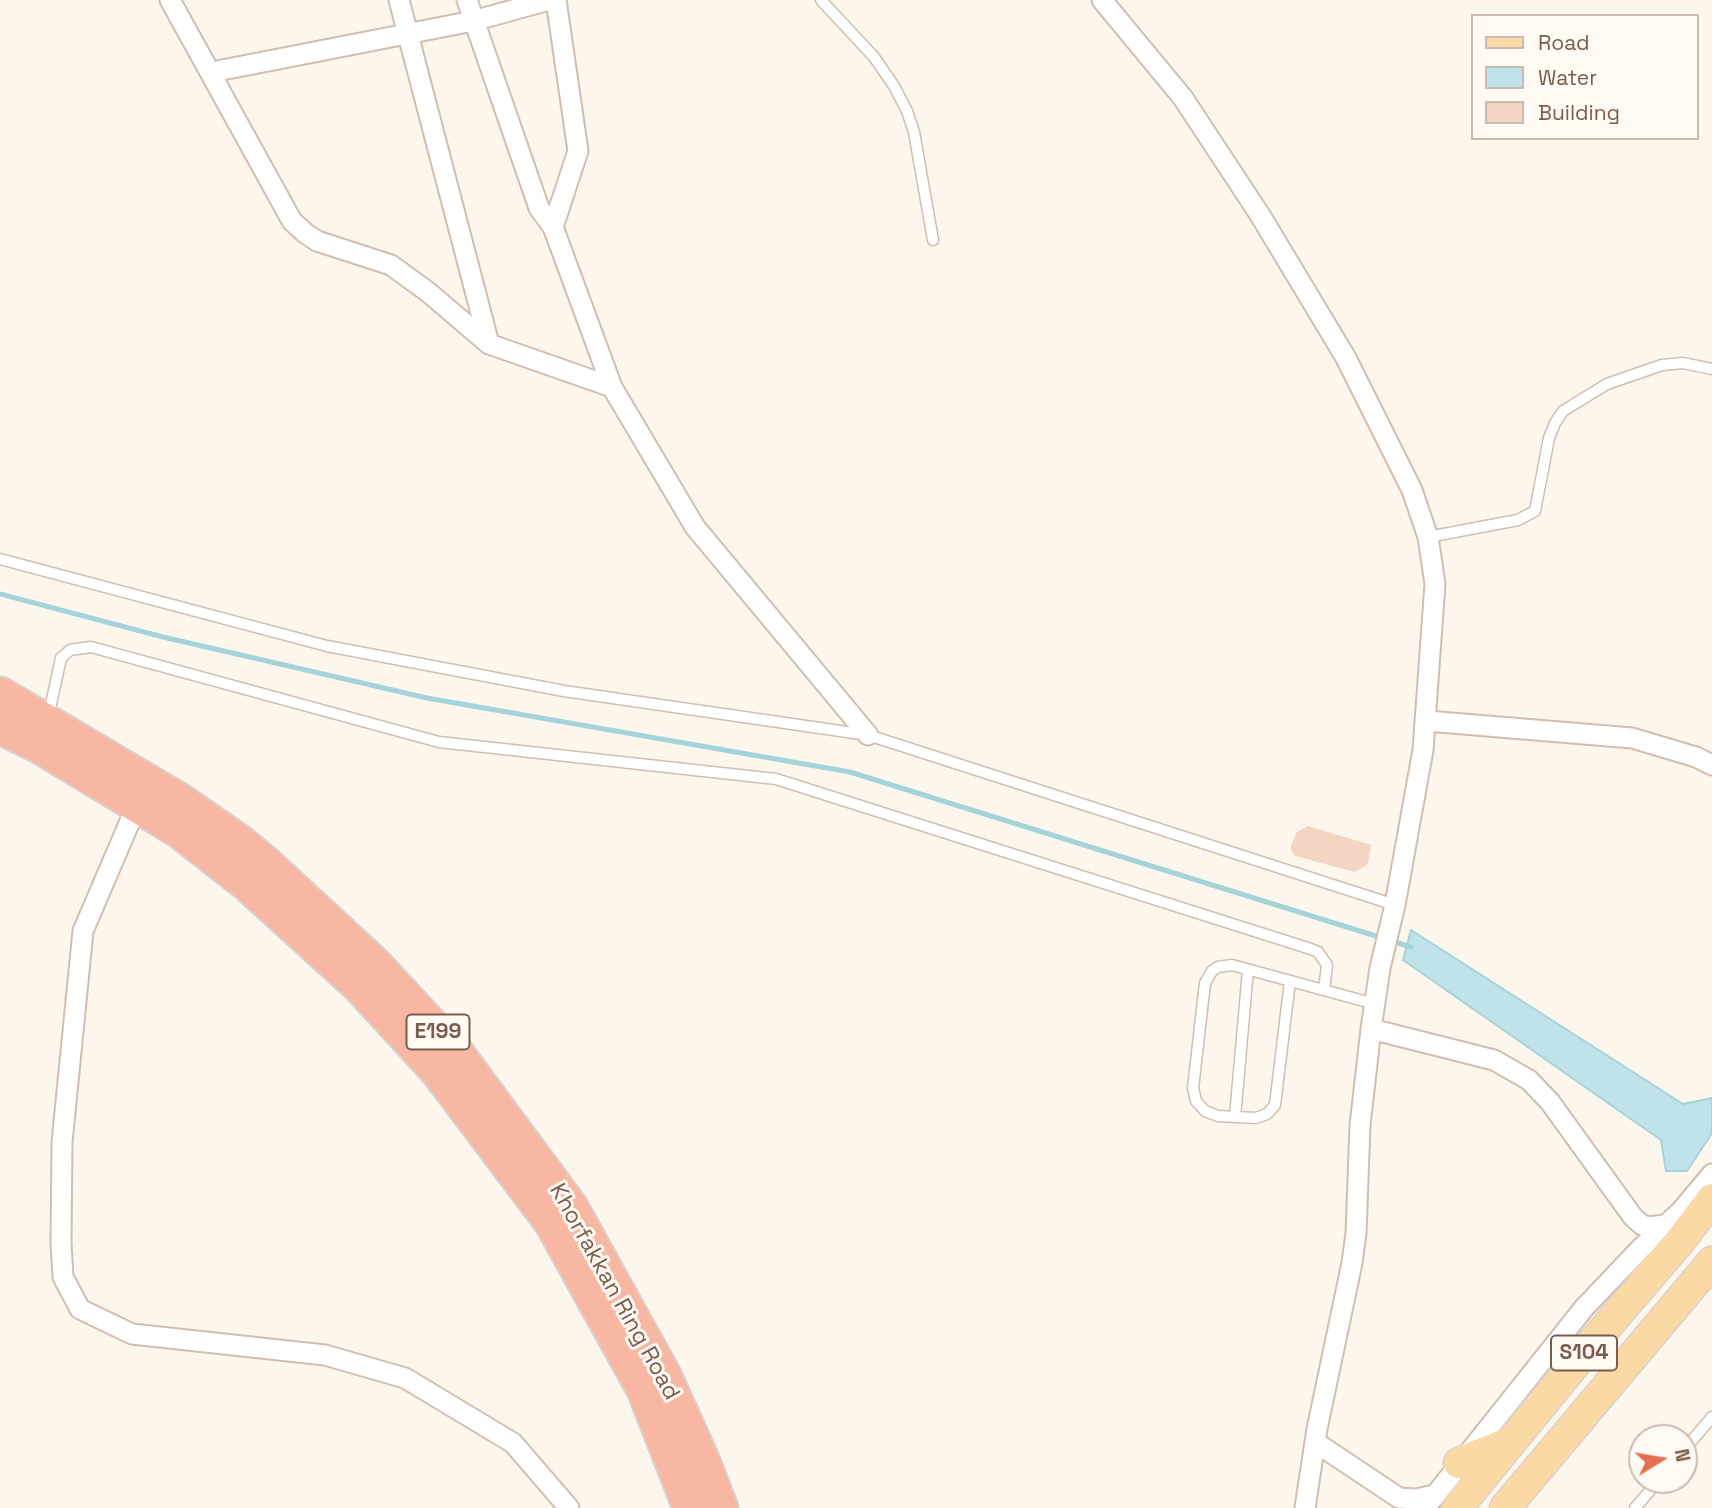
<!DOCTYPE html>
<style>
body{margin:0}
#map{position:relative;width:1712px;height:1508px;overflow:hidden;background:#fdf6ec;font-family:"Space Grotesk",sans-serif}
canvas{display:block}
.legend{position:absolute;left:1471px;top:14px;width:228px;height:126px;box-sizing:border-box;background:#fffaf3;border:2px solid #cabbb1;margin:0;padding:9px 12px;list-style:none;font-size:21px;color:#7a5c4d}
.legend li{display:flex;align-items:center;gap:14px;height:35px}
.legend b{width:35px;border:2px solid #cabbb1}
.north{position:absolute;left:1628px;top:1424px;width:70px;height:70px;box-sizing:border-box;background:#fffaf3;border:2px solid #cabbb1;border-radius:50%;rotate:79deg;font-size:19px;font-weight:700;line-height:28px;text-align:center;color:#7a5c4d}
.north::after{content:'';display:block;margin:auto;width:24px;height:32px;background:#e76f51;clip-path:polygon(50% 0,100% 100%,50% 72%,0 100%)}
</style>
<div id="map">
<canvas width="1712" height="1508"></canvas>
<ul class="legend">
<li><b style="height:9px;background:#fbd9a5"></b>Road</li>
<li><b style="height:19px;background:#bfe3e8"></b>Water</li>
<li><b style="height:19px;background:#f3d5c3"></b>Building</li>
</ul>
<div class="north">N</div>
</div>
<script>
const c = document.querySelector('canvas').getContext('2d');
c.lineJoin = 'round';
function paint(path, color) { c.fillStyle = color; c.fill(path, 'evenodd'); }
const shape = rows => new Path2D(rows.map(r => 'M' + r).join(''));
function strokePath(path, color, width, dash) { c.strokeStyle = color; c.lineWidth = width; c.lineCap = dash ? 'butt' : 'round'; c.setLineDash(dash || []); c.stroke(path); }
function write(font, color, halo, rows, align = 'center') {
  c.font = font + ' "Space Grotesk",sans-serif'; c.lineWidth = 6; c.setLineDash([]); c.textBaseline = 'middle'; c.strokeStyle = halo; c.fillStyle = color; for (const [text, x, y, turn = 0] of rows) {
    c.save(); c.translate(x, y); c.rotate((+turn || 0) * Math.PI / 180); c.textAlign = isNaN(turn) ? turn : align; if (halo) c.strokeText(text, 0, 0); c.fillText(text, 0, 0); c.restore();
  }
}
const water = shape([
 [1411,930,1683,1104,1712,1098,1712,1133,1687,1171,1666,1171,1661,1140,1403,960,1411,930]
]);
paint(water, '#bfe3e8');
strokePath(water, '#a5d3da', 2);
strokePath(shape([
 [0,594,163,637,427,698,850,772,1411,947]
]), '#a5d3da', 5);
paint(shape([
 [1308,826,1371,845,1368,864,1355,872,1295,856,1290,848,1297,832]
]), '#f3d5c3');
const lane = shape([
 [821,0,874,57,894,86,907,111,914,132,933,240],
 [1428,537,1518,520,1535,511,1549,438,1555,423,1563,411,1607,384,1662,365,1683,363,1712,369],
 [0,559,327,646,564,691,868,735,1395,905],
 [48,718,61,658,70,650,91,647,439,742,776,779,1311,949,1318,952,1327,965,1324,990],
 [1290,981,1275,1105,1267,1114,1256,1118,1218,1116,1205,1111,1196,1101,1193,1088,1205,983,1212,971,1218,967,1232,965,1375,1004],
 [1235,1117,1248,970],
 [1684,1450,1712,1417],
 [1635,1508,1659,1480]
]);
const street = shape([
 [170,0,292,221,305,233,317,241,391,265,428,292,489,344,612,387,553,227,539,208,467,0],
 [399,0,489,344],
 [1102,0,1183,98,1260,215,1346,358,1412,490,1428,537,1435,584,1423,750,1395,905,1380,968,1371,1029,1360,1125,1356,1233,1352,1263,1317,1429,1305,1508],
 [212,72,473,21,549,0],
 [553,227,578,151,556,0],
 [612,387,695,527,868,735],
 [1427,721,1632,738,1696,757,1712,765],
 [137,805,83,931,62,1142,61,1243,63,1277,80,1309,132,1334,325,1355,405,1378,513,1443,569,1508],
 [1371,1029,1494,1060,1529,1080,1550,1102,1633,1217,1642,1225,1650,1227,1671,1224],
 [1315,1442,1399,1498,1417,1499,1434,1495],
 [1425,1508,1584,1308,1641,1248,1681,1211,1712,1174]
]);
const primary = shape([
 [1459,1463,1508,1443],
 [1457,1508,1583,1354,1680,1241,1712,1199],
 [1505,1508,1712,1262]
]);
const highway = shape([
 [0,694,181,801,240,842,270,867,374,963,454,1049,571,1207,664,1375,702,1459,721,1508],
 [0,727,37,745,179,831,248,885,359,986,438,1072,551,1222,644,1390,690,1508]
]);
strokePath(lane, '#d1beb0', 13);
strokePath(street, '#d1beb0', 23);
strokePath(primary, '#dad1cd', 33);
strokePath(highway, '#dad1cd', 37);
strokePath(lane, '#fff', 10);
strokePath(street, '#fff', 19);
strokePath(primary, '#fbd9a5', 30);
strokePath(highway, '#f7b7a3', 33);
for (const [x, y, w] of [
 [438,1032,63],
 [1584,1353,66]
]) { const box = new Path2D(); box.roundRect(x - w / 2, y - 17.5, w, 35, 5); c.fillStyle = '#fffaf3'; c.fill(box); strokePath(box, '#7a5c4d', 2); }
write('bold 21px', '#7a5c4d', null, [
 ["E199",438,1032],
 ["S104",1584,1353]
]);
write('23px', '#7a5c4d', '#fffaf3', [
 ["Khorfakkan Ring Road",614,1292,61]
]);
</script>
